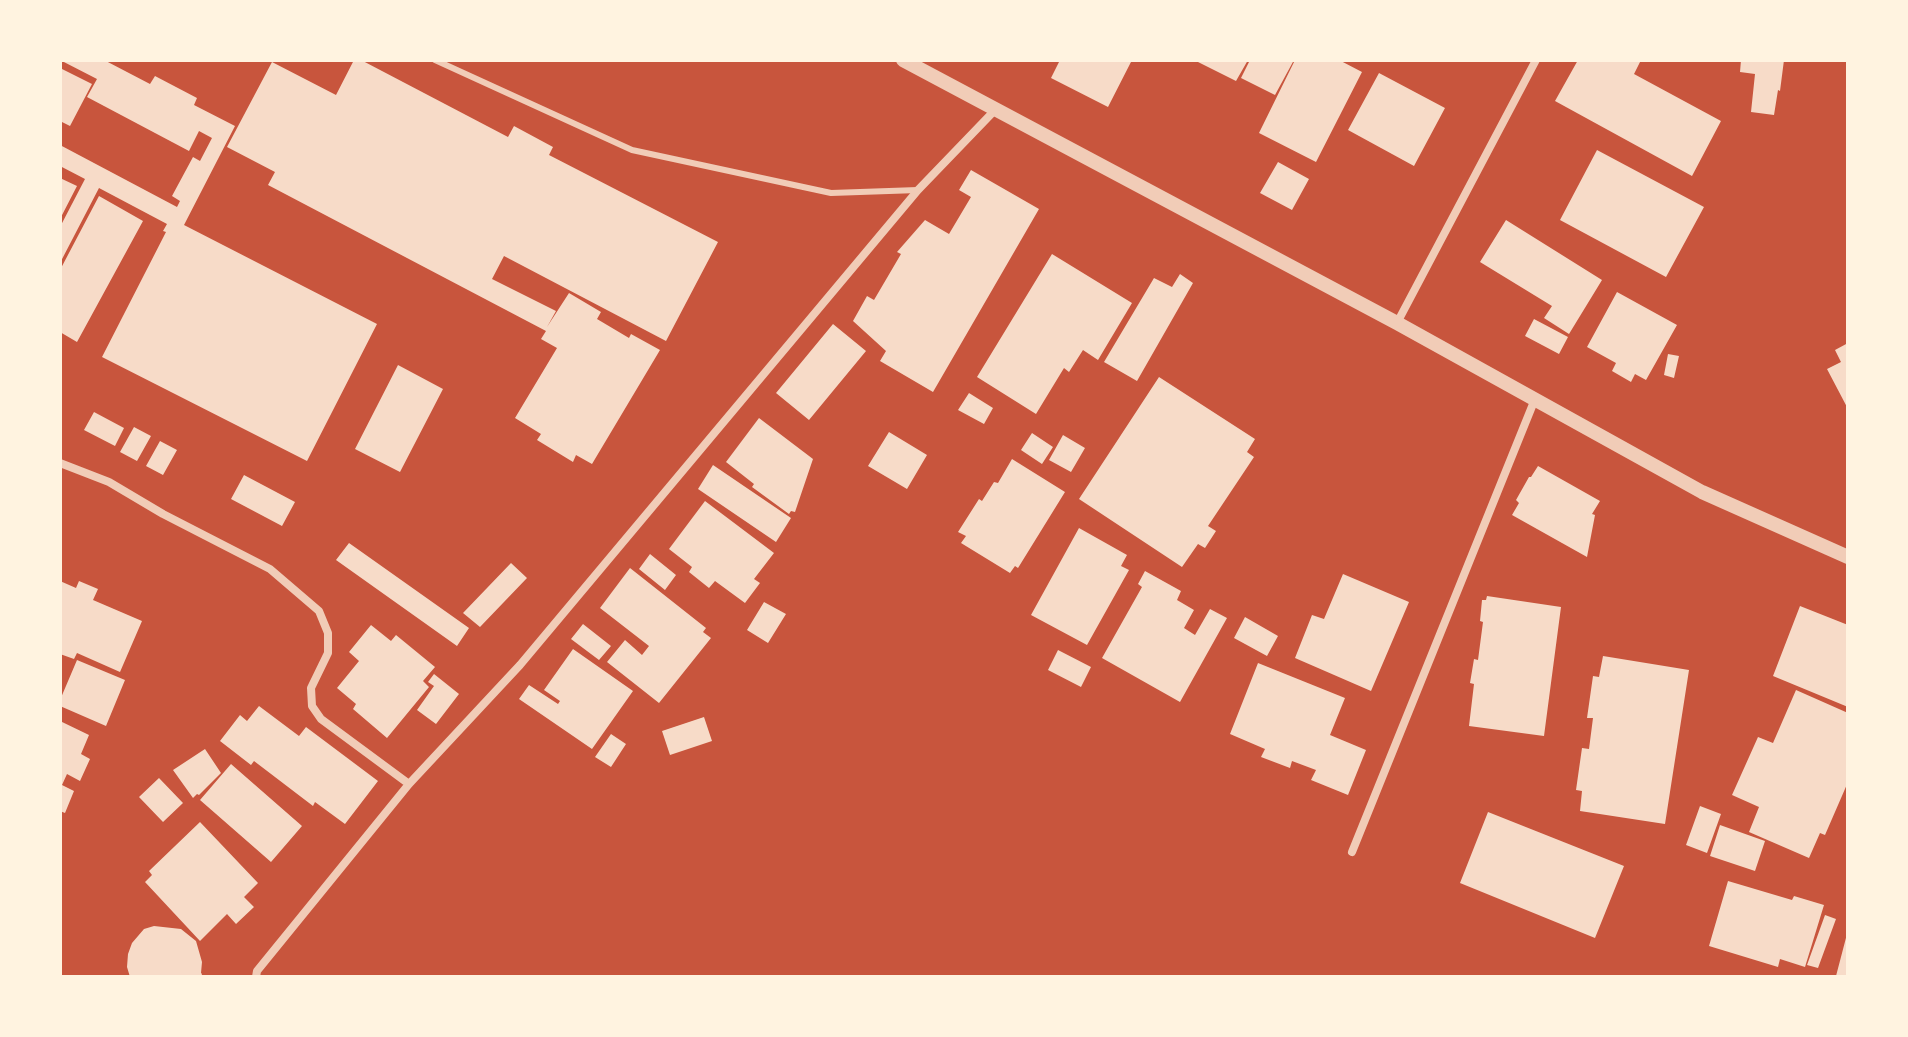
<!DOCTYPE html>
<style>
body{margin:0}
#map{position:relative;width:1908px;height:1037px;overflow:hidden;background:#c8553d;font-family:"IBM Plex Serif",serif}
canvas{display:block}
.frame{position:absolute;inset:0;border:62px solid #fff3e0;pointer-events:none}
</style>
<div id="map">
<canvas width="1908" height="1037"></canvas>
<div class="frame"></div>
</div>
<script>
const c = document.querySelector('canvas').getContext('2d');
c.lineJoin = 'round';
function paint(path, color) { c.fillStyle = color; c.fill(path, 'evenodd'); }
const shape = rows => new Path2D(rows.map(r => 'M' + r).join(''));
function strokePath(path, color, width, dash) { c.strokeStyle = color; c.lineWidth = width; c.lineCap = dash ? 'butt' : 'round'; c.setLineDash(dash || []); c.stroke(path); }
paint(shape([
 [60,60,104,60,150,84,155,76,197,98,194,105,235,126,184,225,377,324,307,461,102,357,166,232,163,231,167,224,99,188,60,263,60,227,85,179,60,166,60,145,177,207,180,201,172,196,193,157,200,161,212,138,199,131,189,151,87,97,97,79],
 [354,60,361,60,508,137,514,126,553,147,549,155,718,242,666,341,504,256,492,279,556,311,547,327,569,293,601,312,597,319,629,338,631,334,660,350,592,464,576,455,573,462,537,440,541,434,515,418,557,348,541,339,546,331,268,185,275,172,227,147,272,62,336,95],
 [1060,60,1132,60,1108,107,1051,78],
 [1194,60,1248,60,1236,81],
 [1250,60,1294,60,1275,95,1241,78],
 [1295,60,1339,60,1362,72,1316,162,1259,133],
 [1578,60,1641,60,1634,74,1721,121,1692,176,1555,101],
 [1741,60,1784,60,1780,91,1778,90,1774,115,1751,112,1755,74,1740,72],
 [60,68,92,84,70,126,60,121],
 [1379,73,1445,108,1414,166,1348,130],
 [1597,150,1704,207,1666,277,1560,220],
 [1278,162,1309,179,1292,210,1260,193],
 [971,170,1039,209,933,392,880,361,886,351,853,321,867,296,874,300,901,254,897,252,925,220,949,234,971,197,959,190],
 [60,178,77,186,60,219],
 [99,196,143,221,77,342,60,332,60,270],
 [1506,220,1602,280,1569,334,1544,318,1552,306,1480,262],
 [1052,254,1132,303,1098,360,1083,350,1069,372,1064,368,1036,414,977,377],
 [1180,274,1193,283,1137,381,1104,362,1154,278,1172,287],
 [1617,292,1677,325,1646,380,1635,374,1631,382,1612,371,1616,363,1587,347],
 [1534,319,1568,337,1559,354,1525,336],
 [833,324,866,351,809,420,776,393],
 [1848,343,1848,409,1827,369,1841,362,1835,350],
 [1668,354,1679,356,1674,378,1664,375],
 [398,365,443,389,400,472,355,449],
 [1159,377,1255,439,1247,452,1254,457,1208,526,1216,531,1205,548,1198,544,1182,567,1079,499],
 [969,393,993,408,984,424,958,410],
 [94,412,124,428,115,446,84,430],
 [759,418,813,459,795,512,791,511,789,514,752,487,754,484,726,462],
 [134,427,151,436,137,461,120,452],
 [889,432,927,455,907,489,868,466],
 [1032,433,1053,447,1042,464,1021,450],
 [1063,435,1085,448,1071,472,1049,460],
 [160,441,177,450,163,475,146,466],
 [1012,459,1065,492,1018,568,1015,566,1010,573,961,543,966,536,958,532,979,499,982,501,994,482,998,483],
 [713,465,791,518,776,542,698,489],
 [1538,466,1600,501,1592,514,1595,515,1587,557,1512,515,1519,503,1516,500,1529,477,1531,477],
 [244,475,295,502,282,526,231,499],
 [705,501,774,553,754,579,760,583,745,603,715,581,709,588,689,572,692,567,669,549],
 [1079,528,1127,555,1121,566,1129,570,1087,645,1031,615],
 [349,543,469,628,457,646,336,560],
 [650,554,676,575,665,590,639,569],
 [511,563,527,578,480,627,463,613],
 [630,568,706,628,703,632,711,638,659,703,607,662,625,640,642,655,649,646,600,608],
 [1145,571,1181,591,1177,600,1194,610,1184,628,1195,635,1210,609,1227,618,1180,702,1102,658,1142,587,1138,584],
 [1343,574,1409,602,1371,691,1295,658,1312,615,1324,619],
 [60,581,76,588,79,581,98,589,93,600,142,621,120,672,77,653,74,659,60,654],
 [1487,596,1561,607,1544,736,1469,726,1474,684,1470,683,1474,659,1478,660,1483,622,1480,621,1482,600,1486,600],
 [764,602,786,614,768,643,747,630],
 [1800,606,1848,625,1848,707,1773,676],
 [1245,617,1278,636,1267,656,1234,638],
 [583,624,611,646,599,660,571,639],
 [371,625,391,641,396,635,435,667,423,681,429,687,387,738,353,709,356,704,337,688,359,661,349,652],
 [573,649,633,691,592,749,519,699,529,685,558,704,560,701,544,690],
 [1058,650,1091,667,1081,687,1048,670],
 [1603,656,1689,670,1665,824,1580,811,1582,791,1576,790,1582,748,1589,749,1593,718,1587,718,1593,676,1599,677],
 [77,660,125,680,106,726,60,706,60,700],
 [1258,663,1345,698,1330,735,1366,750,1348,795,1311,780,1316,770,1292,761,1290,768,1261,757,1265,749,1230,734],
 [434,674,459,694,436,724,417,710,434,686,428,682],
 [1796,690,1848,713,1848,782,1825,835,1820,833,1809,858,1749,832,1759,807,1732,795,1758,737,1773,743],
 [259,706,299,736,306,727,378,781,345,824,315,802,313,806,254,761,251,765,220,741,240,715,247,721],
 [704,717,712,741,670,755,662,731],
 [60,721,89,735,81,754,90,759,80,781,67,774,62,785,74,791,65,813,60,811],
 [611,734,626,744,611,767,595,757],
 [205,749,221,773,199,795,197,794,193,798,173,770],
 [231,764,302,826,271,862,200,800],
 [159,778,183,803,163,822,139,797],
 [1700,806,1721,814,1707,853,1686,845],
 [1488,812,1624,866,1595,938,1460,883],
 [200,822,258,883,244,897,254,907,236,924,227,914,200,941,145,882,152,875,149,871],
 [1720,825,1765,841,1755,871,1710,856],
 [1728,881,1792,900,1794,896,1824,905,1805,967,1780,959,1778,967,1709,946],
 [1825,915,1836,919,1818,968,1807,965],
 [154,926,181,929,196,941,202,962,201,973,202,974,201,977,130,977,127,967,128,954,132,943,144,929],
 [1847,934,1848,977,1839,977,1836,976]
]), '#f7dbc8');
strokePath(shape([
 [435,60,632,150,831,193,918,190]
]), '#f1ccb7', 6);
strokePath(shape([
 [1397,323,1536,60],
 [60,463,109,482,163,514,270,569,319,611,328,633,328,653,311,688,312,706,321,719,409,784],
 [1352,852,1535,399],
 [256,977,257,971,409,784,520,665,918,190,996,109]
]), '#f1ccb7', 8);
strokePath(shape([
 [903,60,1397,323,1702,492,1848,557]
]), '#f1ccb7', 14);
</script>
